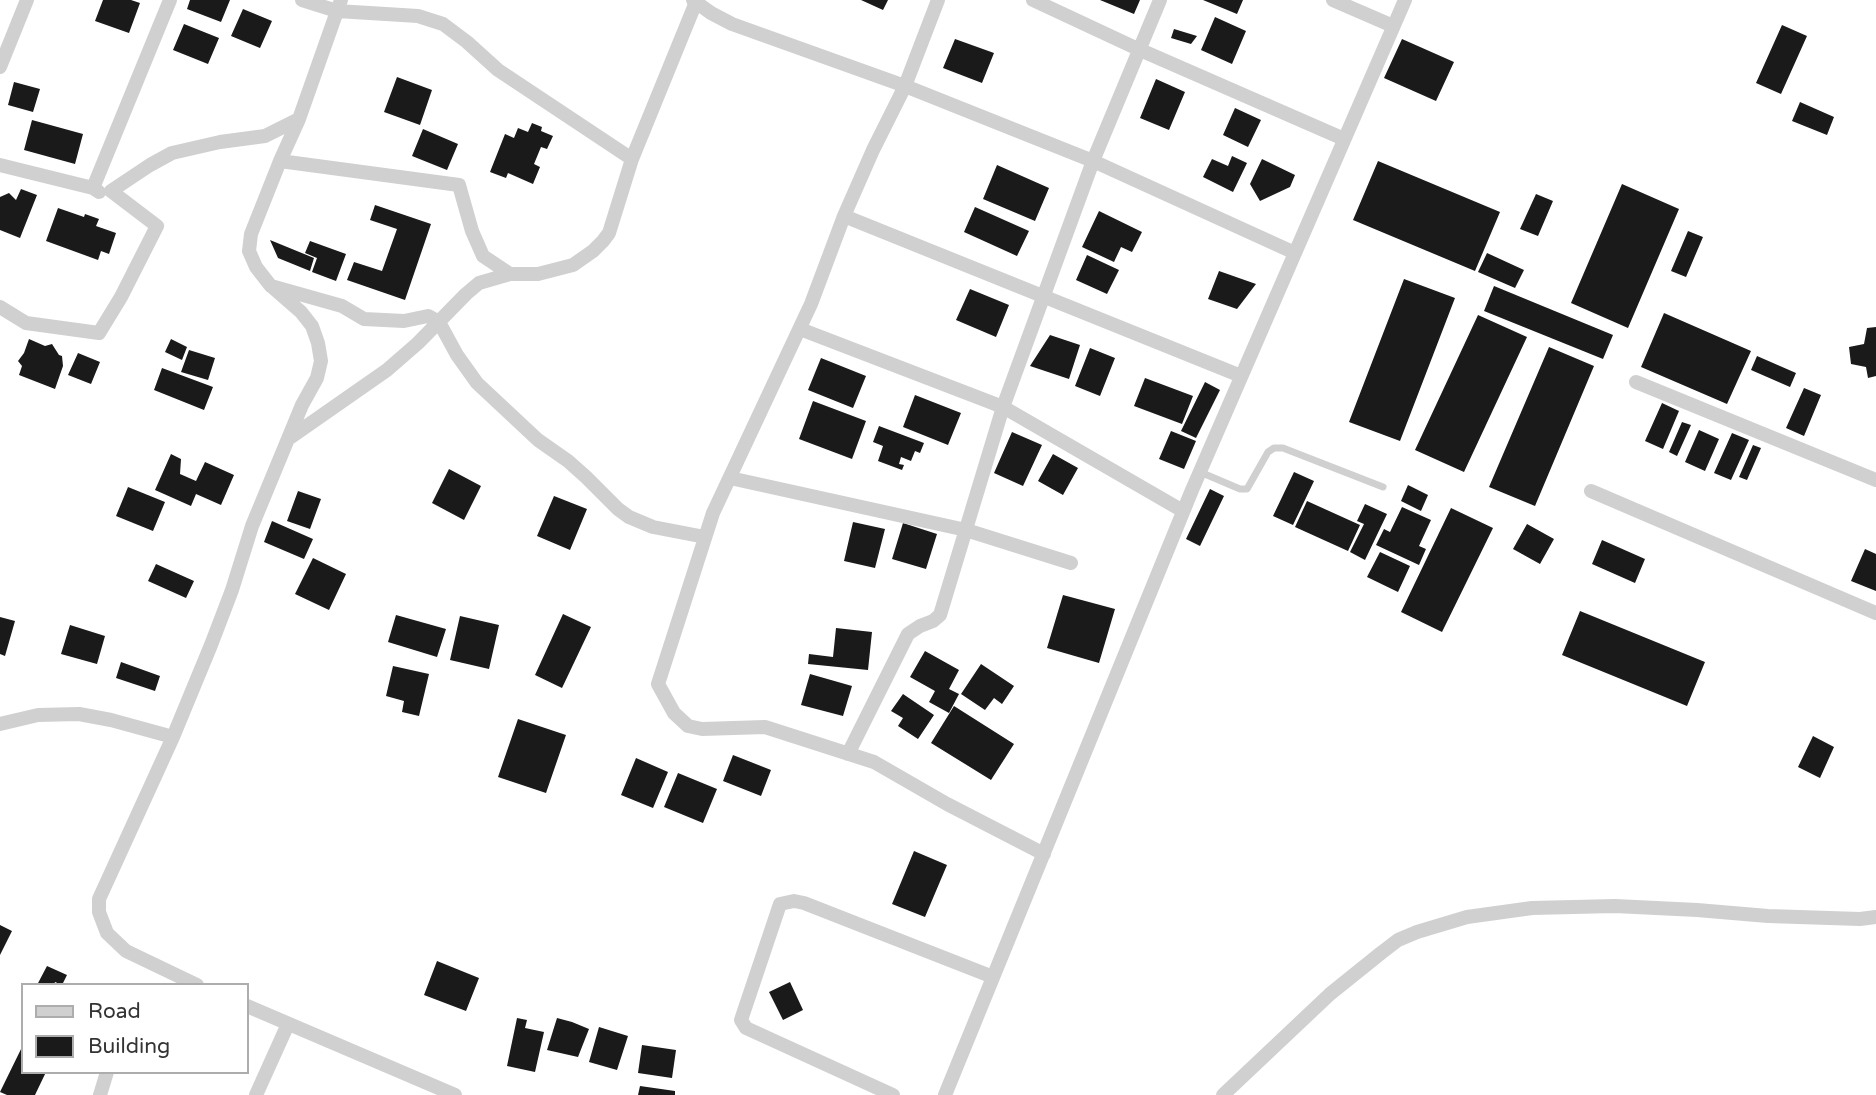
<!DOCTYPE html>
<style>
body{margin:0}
#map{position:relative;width:1876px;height:1095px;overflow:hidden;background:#fff;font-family:"Varela Round",sans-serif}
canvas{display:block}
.legend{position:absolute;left:21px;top:983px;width:228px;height:91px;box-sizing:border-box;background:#fff;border:2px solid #adadad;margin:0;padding:9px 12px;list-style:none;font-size:21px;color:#333}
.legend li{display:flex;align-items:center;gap:14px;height:35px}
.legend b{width:35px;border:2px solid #adadad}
</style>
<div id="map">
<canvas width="1876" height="1095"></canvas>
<ul class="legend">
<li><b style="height:9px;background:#d0d0d0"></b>Road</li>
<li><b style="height:19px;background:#1a1a1a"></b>Building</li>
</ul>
</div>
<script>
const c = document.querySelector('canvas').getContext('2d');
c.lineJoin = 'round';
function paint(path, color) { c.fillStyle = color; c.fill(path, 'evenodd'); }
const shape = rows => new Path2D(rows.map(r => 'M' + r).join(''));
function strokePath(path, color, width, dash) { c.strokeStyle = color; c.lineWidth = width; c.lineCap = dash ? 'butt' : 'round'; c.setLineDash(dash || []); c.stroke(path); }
paint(shape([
 [103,0,131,0,140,3,129,33,95,21],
 [190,0,230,0,221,22,187,9],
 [861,0,888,0,883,10],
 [1100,0,1140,0,1134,14],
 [1203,0,1243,0,1237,14],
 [243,9,272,21,260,48,231,36],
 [1215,17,1246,31,1232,64,1201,50],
 [184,24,219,38,208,64,173,50],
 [1782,25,1807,36,1781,94,1756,83],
 [1174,29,1197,36,1191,44,1171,38],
 [955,39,994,53,982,83,943,68],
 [1402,39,1454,62,1436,101,1384,78],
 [397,77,432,90,420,125,384,112],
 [1156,79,1185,92,1169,130,1140,118],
 [14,82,40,89,33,112,8,105],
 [1800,102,1834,117,1827,135,1792,121],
 [1235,108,1261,120,1248,147,1223,135],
 [32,120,83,134,75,164,24,150],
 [532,123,542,127,541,131,553,136,547,149,541,147,534,164,540,167,533,184,508,173,506,178,490,172,505,134,514,138,518,128,528,132],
 [423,129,458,144,447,170,412,156],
 [1232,156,1247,163,1233,192,1203,177,1212,159,1228,166],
 [1262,159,1295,175,1290,187,1260,201,1250,184],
 [1378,161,1500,212,1475,271,1353,220],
 [997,165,1049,188,1035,221,983,199],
 [1622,184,1679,209,1628,328,1571,303],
 [21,189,37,195,20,238,0,230,0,197,9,193,16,200],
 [1536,194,1553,201,1538,236,1520,229],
 [375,205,431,224,405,300,347,280,354,262,382,271,397,229,370,220],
 [975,207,1029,231,1017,256,964,232],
 [58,208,84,217,85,214,99,219,96,226,116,233,109,254,101,251,98,260,46,241],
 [1099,211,1142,232,1132,252,1121,247,1114,262,1082,247],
 [1688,231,1703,237,1686,277,1671,271],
 [270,240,314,258,310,271,278,258],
 [310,241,346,254,336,281,312,272,317,258,305,253],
 [1487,253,1524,270,1515,288,1478,272],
 [1087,255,1119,270,1107,294,1076,280],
 [1219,271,1256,284,1237,309,1208,299],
 [1404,279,1455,298,1400,441,1349,422],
 [1494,286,1613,335,1603,359,1484,311],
 [970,289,1009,305,996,337,956,320],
 [1664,313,1751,351,1727,404,1641,367],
 [1478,315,1527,337,1464,472,1415,450],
 [1876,327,1876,376,1868,378,1866,367,1851,364,1849,347,1864,344,1867,328],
 [1050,335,1080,345,1069,379,1030,366],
 [29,339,45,346,52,344,59,355,62,356,63,366,55,389,19,375,22,366,18,361,24,353],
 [171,339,187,347,182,360,165,352],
 [1549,347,1594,366,1535,506,1489,487],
 [1090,348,1115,358,1100,396,1075,386],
 [189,350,215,358,208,380,181,372],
 [78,353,100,362,91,384,68,375],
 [1757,356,1796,373,1790,387,1751,370],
 [821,358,866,376,853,408,808,390],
 [162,368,213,387,204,410,154,390],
 [1145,378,1193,396,1182,424,1134,406],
 [1205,382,1220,390,1196,438,1181,431],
 [1804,388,1821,395,1804,436,1786,428],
 [915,395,961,413,948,445,903,427],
 [813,401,866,421,852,459,799,439],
 [1662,403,1679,411,1663,449,1645,441],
 [1682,422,1691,425,1677,456,1669,452],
 [879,426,924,443,920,453,915,451,911,461,901,457,899,464,904,465,902,470,878,461,883,446,873,442],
 [1699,430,1719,439,1705,471,1685,462],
 [1171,431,1196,441,1184,469,1159,459],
 [1012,432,1042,445,1023,486,994,473],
 [1732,433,1749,440,1731,480,1714,473],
 [1753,445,1761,448,1747,480,1739,477],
 [171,454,181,459,180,474,196,481,205,462,234,475,221,505,196,494,191,506,155,490],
 [1053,454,1078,468,1063,495,1038,481],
 [449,469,481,486,464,520,432,503],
 [1294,472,1314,481,1293,525,1273,516],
 [1408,485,1428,495,1421,511,1401,501],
 [128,487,165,502,153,531,116,516],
 [1210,489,1224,496,1200,546,1186,539],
 [298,491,321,499,310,529,287,521],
 [554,496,587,509,570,550,537,536],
 [1307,501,1360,525,1348,551,1295,527],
 [1365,504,1387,514,1365,560,1350,552,1364,524,1357,521],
 [1402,507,1431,520,1419,546,1426,549,1419,565,1376,545,1384,529,1390,532],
 [1451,508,1493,528,1442,632,1401,612],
 [272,521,313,539,304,559,264,542],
 [853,522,885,529,875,568,844,561],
 [903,523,937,534,926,569,892,559],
 [1527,524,1554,539,1540,564,1513,549],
 [1602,540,1645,559,1635,583,1592,564],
 [1865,549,1876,554,1876,591,1851,581],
 [1380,552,1410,566,1398,592,1367,577],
 [313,558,346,574,329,610,295,594],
 [156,564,194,581,186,598,148,581],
 [1063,595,1115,609,1099,663,1047,648],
 [1580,611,1705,662,1687,706,1562,655],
 [563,614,591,627,562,688,535,675],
 [396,615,446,629,437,657,388,642],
 [460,616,499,625,489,669,450,660],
 [0,617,15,621,5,656,0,654],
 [70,625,105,636,97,664,61,654],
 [836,628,872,632,868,670,808,664,809,654,833,657],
 [925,651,959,670,949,689,959,694,949,713,929,702,935,691,910,677],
 [121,662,160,676,155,691,116,678],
 [981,664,1014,686,1002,704,994,698,985,710,961,694],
 [393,666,429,674,419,716,402,712,404,701,386,696],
 [810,674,852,686,843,716,801,705],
 [903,694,934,715,918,739,898,726,903,718,891,711],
 [954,706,1014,744,991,780,931,743],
 [518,719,566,735,546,793,498,777],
 [1813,736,1834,747,1820,778,1798,767],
 [733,755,771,770,761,796,723,781],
 [636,758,668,772,653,808,621,795],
 [678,773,717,789,703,823,664,807],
 [914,851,947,865,925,917,892,904],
 [0,925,12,931,0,955],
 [437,961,479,978,466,1011,424,995],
 [47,966,67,975,62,985,55,982,54,985,37,985],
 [790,982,803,1010,783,1020,769,992],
 [517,1018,527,1020,525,1028,544,1032,535,1072,507,1066],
 [557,1018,572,1022,589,1029,578,1057,547,1050],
 [599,1027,628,1036,617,1070,589,1062],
 [23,1045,23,1072,46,1072,35,1095,7,1095,0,1092],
 [642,1045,676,1050,672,1078,638,1073],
 [640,1086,675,1091,675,1095,638,1095]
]), '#1a1a1a');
strokePath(shape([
 [1200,472,1240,489,1247,489,1268,452,1274,448,1283,448,1383,487]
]), '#d0d0d0', 7);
strokePath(shape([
 [302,0,337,11,418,16,443,24,467,42,498,70,632,159],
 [693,0,711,13,732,24,905,86,1093,161,1295,253],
 [938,0,905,86,873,150,844,216,811,304,713,513,658,684,674,713,688,726,702,729,765,727,874,762,947,804,1044,854],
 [1033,0,1138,49,1344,139],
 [1333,0,1393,26],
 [0,67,27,0],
 [280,161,299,119,341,0],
 [0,165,93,188,99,192],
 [93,188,170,0],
 [844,216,1241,376],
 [271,286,342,306,364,319,404,321,428,316,439,322,457,355,477,383,538,440,568,461,586,477,618,509,629,517,653,527,705,537],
 [0,307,26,323,99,333,121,297,157,226,111,191,150,165,172,153,220,142,265,136,299,119],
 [800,329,1003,407,1183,511],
 [1636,382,1876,480],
 [291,437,387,370,418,343,466,294,479,283,510,274,538,274,573,265,593,251,603,241,609,233,632,159,696,2],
 [730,478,966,530,1071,563],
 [1591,491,1876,613],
 [0,724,38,715,79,714,111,720,173,737],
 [848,754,908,634,920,626,933,621,940,615,1003,407,1093,161,1160,0],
 [197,985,126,951,107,933,99,912,99,899,173,737,211,645,232,590,252,526,302,405,317,378,321,361,318,343,312,326,301,312,270,285,256,267,249,251,251,234,280,161,459,185,472,231,483,256,510,274],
 [247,1006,455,1095],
 [100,1095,107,1072],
 [256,1095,288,1024],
 [893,1095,746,1028,741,1020,780,904,794,901,804,903,993,977],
 [945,1095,1192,490,1405,0],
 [1223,1095,1330,994,1381,953,1398,940,1417,932,1467,917,1532,908,1615,906,1697,910,1768,916,1860,919,1876,917]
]), '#d0d0d0', 14);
</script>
